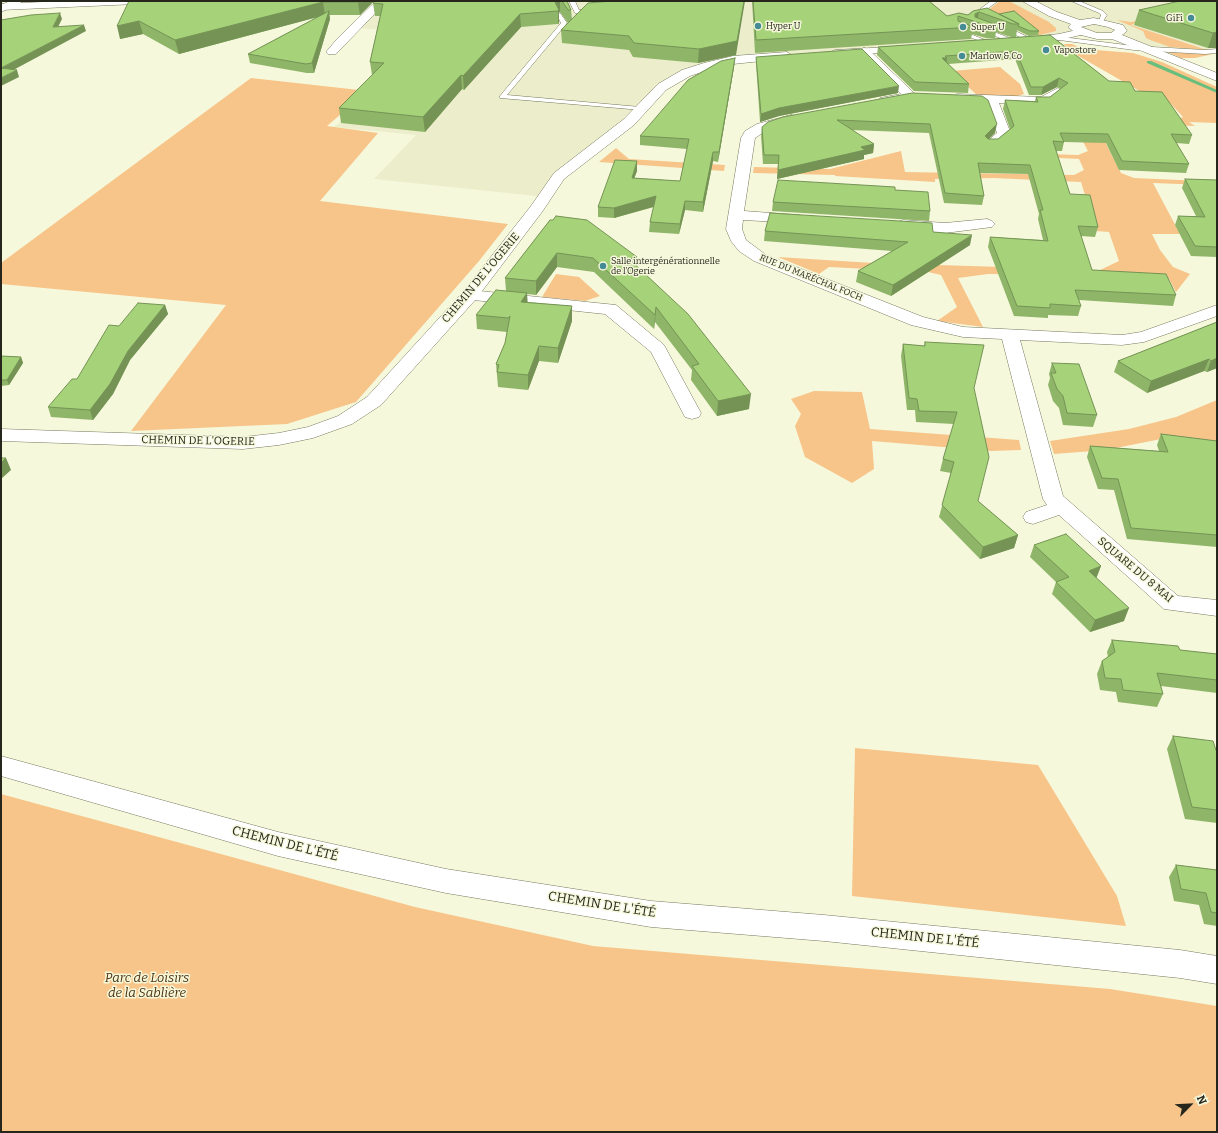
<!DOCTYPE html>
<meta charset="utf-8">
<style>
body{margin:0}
#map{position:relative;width:1218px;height:1133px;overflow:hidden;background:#f6f8dc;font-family:Bitter,serif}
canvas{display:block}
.frame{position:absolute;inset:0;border:2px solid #26261c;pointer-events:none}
.north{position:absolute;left:1170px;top:1085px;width:40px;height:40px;-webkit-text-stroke:3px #f6f8dc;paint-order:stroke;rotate:66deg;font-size:11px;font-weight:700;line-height:16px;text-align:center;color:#26261c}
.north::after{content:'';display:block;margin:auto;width:14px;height:18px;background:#26261c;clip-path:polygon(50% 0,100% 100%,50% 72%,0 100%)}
</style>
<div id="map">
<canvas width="1218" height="1133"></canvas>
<div class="frame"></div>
<div class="north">N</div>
</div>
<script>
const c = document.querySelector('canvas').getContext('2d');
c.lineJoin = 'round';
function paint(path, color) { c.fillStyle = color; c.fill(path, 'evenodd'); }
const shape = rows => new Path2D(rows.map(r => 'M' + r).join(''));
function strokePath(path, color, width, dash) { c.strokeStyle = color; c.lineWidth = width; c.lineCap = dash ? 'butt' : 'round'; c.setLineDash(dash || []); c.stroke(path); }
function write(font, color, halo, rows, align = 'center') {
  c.font = font + ' Bitter,serif'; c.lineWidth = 3; c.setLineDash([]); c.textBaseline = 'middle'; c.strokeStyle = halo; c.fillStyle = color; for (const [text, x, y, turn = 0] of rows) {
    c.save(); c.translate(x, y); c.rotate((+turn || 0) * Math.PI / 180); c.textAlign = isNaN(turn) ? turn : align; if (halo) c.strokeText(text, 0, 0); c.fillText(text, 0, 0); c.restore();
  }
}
paint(shape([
 [382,1,1217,1,1217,52,1174,60,1123,38,1086,34,747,59,686,73,578,162,545,197,374,179,416,135,334,127,378,92,441,34,355,28]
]), '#eceecb');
paint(shape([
 [1000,1,1009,1,1049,22,1056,28,1056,31,1040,35,1029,35,1004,24,987,11],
 [1117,20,1131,22,1142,20,1131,25,1207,50,1170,47,1150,40,1146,38,1143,31],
 [1064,44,1072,44,1083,49,1133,53,1162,62,1217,87,1217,123,1189,122,1195,126,1168,125,1103,138,1121,173,1134,178,1203,181,1206,185,1153,183,1180,234,1152,234,1160,250,1173,267,1190,274,1176,292,1169,279,1121,275,988,274,958,278,983,327,937,321,957,307,941,275,928,272,829,267,819,274,778,257,873,263,1100,270,1119,261,1109,232,1096,231,1081,182,994,178,935,179,935,182,835,176,835,175,753,173,754,167,830,169,901,151,905,172,1074,175,1084,170,1079,159,1022,156,1021,153,1078,155,1088,151,1080,136,1174,121,1183,117,1171,104,1143,93,1068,50],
 [1166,51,1196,53,1213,54,1195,58,1181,58],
 [1000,67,1020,84,1024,94,1014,97,978,96,951,71],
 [251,78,368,91,327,126,378,133,320,201,508,224,479,261,356,402,287,424,131,431,226,305,1,284,1,263],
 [616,148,629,159,725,165,724,171,599,162],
 [556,274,579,277,600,296,585,301,542,297],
 [814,391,862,392,870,429,1019,440,1021,450,991,451,872,441,874,469,852,483,805,457,795,426,801,414,791,399],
 [1217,400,1217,441,1166,438,1106,450,1054,454,1050,441,1129,429,1176,417],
 [855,748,1038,765,1117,896,1126,926,852,896],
 [1,794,415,907,593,946,1110,989,1217,1006,1217,1132,1,1132]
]), '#f7c589');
paint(shape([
 [1147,61,1151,61,1217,90,1217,93,1147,63,1147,61]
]), '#68be7c');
const service = shape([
 [569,1,575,1,579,10,596,9,599,11,596,13,575,13,569,1],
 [991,1,998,1,983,12,989,19,984,20,976,12,991,1],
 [1071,1,1079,1,1103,11,1107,15,1102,23,1098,23,1101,15,1099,13,1071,1],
 [560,13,567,23,507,95,640,107,643,109,642,110,500,98,500,96,561,23,557,15,560,13],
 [1003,25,1032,39,1033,40,1028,41,1001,28,1000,27,1003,25],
 [981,27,1015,40,1016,41,1011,42,979,30,978,29,981,27],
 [956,30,960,30,993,43,988,44,956,32,956,30],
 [1054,36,1134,46,1205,50,1217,49,1217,53,1205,54,1134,50,1052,39,1051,38,1054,36]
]);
const minor = shape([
 [10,1,24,1,1,12,1,5,10,1],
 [376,1,387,1,336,54,328,54,326,52,337,39,376,1],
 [864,48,868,49,914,93,916,96,914,99,884,105,880,104,878,101,880,98,901,94,858,51,860,49,864,48],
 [1058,88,1064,92,1048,104,999,103,1011,134,996,147,991,148,986,147,984,144,997,133,986,103,957,102,951,98,957,94,1041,97,1058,88],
 [791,115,796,116,797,119,796,122,767,130,755,138,744,211,798,215,803,216,805,219,803,222,798,223,743,220,742,229,746,240,766,255,923,317,963,327,1122,335,1141,332,1217,305,1217,316,1144,342,1122,345,1020,340,1063,496,1178,596,1217,600,1217,616,1164,609,1059,515,1033,524,1026,522,1023,517,1026,512,1047,505,1043,499,1002,339,963,337,911,325,754,261,739,251,731,241,726,229,741,138,745,131,757,124,791,115],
 [987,219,992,221,995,224,992,227,945,233,903,230,898,228,895,225,898,222,903,220,945,223,987,219],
 [470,290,616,305,664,345,701,413,699,417,692,419,685,417,651,352,605,314,464,299,462,295,464,291,470,290]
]);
const tertiary = shape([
 [1081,29,1087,32,1085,34,1059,40,1023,44,1017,41,1023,38,1059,34,1081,29],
 [907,46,911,47,913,49,911,51,835,56,829,53,835,50,907,46],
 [787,52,793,56,791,58,733,64,708,70,690,76,666,90,634,125,564,179,542,212,476,299,381,405,352,424,313,438,279,445,243,449,1,441,1,429,243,437,279,433,308,427,338,416,367,397,464,291,531,206,554,173,624,119,658,84,682,70,704,63,733,56,787,52],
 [1,756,278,832,446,869,651,901,824,915,1180,950,1217,956,1217,984,1180,978,824,941,651,927,446,893,278,856,1,776,1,756]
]);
const secondary = shape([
 [64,1,141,1,136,4,1,10,1,4,64,1],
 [1022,1,1035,1,1057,12,1080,20,1094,18,1123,25,1127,31,1122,35,1217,73,1217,81,1112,39,1097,39,1077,34,1068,27,1071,24,1049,16,1022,1],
 [1094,24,1108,27,1115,30,1111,33,1097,33,1081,27,1094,24]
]);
strokePath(service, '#77785f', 1);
strokePath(minor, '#77785f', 1);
strokePath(tertiary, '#77785f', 1);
strokePath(secondary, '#77785f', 1);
paint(service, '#fff');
paint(minor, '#fff');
paint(tertiary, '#fff');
paint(secondary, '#fff');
paint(shape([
 [129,1,374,1,360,15,329,15,330,19,314,73,307,73,250,63,248,54,318,17,179,54,143,34,120,39],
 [375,1,567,1,571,10,572,19,736,55,698,63,633,57,629,50,562,43,561,30,568,23,560,12,559,12,559,23,558,24,521,27,464,90,462,89,425,132,341,123,339,108,372,75,370,62,380,16,375,16,373,3],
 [752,1,929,1,947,16,968,15,973,11,999,14,1039,31,1038,35,1029,36,1017,30,1016,37,1011,37,996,32,995,38,986,38,972,34,971,39,755,53],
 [1217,1,1217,48,1208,48,1134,25,1139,10],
 [1050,35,1109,81,1135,91,1192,135,1189,144,1176,143,1189,164,1186,173,1119,170,1106,143,1064,142,1062,151,1056,151,1070,194,1098,227,1095,237,1081,236,1092,270,1176,295,1173,306,1079,300,1081,306,1078,316,1048,315,1048,318,1014,316,988,247,990,237,1043,240,1038,219,1039,214,1028,174,980,173,984,196,982,205,944,203,929,133,851,130,874,144,873,153,864,155,864,159,777,179,778,164,763,164,761,136,762,127,912,93,995,133,988,139,998,139,1010,129,1003,109,1005,100,1035,101,1036,97,1050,97,1061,89,1057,87,1041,95,1029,95,1015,59,948,64,969,84,968,93,914,91,877,55,878,47],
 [756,57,898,93,779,116,760,122,756,64],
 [735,58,734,67,718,162,713,161,703,212,685,210,679,234,649,232,650,222,654,207,614,218,598,217,598,207,637,171,634,178,680,181,687,149,640,145,640,136],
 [1185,179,1217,180,1217,257,1191,256,1175,225,1178,216,1196,216,1182,188],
 [895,190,930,211,929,221,772,211,773,202],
 [550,220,637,266,749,409,717,416,691,380,692,370,655,322,654,329,594,272,557,267,536,295,527,294,527,302,572,306,572,321,558,363,539,361,528,390,498,387,496,364,505,343,507,332,477,329,476,315,506,291,505,278],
 [765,231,933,232,970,245,891,296,856,282,858,271,892,251,764,241],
 [165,305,168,314,130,360,113,394,93,420,51,417,48,407,77,379,119,326],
 [1217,322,1217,368,1207,372,1204,371,1147,393,1114,372,1118,361],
 [925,342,974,388,978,501,1018,535,1014,548,980,559,939,517,951,473,940,471,943,459,954,424,916,422,915,410,907,410,901,356,903,344,924,346],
 [1,356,21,357,23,363,9,385,1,386],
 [1052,363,1097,415,1093,427,1063,425,1059,408,1053,401,1048,385,1050,378,1049,374],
 [1161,434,1217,441,1217,547,1127,539,1114,490,1098,489,1087,457,1090,446,1159,451,1157,445],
 [1034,545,1101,566,1096,578,1124,621,1090,632,1052,594,1056,582,1030,557],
 [1112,640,1180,650,1217,654,1217,693,1161,686,1163,694,1157,707,1118,702,1116,692,1100,690,1097,674,1102,661,1108,657,1107,652],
 [1173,736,1217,753,1217,823,1185,819,1167,749],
 [1176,865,1217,870,1217,926,1204,924,1199,905,1174,901,1169,877]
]), '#8fb568');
paint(shape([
 [359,1,374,1,360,15,358,2],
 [556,1,560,1,560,12,559,12,559,23,558,24,558,11,555,2],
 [744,1,745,1,736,55,698,63,699,49],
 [323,2,325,15,179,54,175,40],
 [329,11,330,19,314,73,312,63],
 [979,12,977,22,975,14],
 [60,13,62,19,55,33,53,27],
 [520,14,521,27,464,90,463,76],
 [139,21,143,34,120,39,117,26],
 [84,25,86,31,4,75,1,68],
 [1217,32,1217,48,1208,48,1213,33],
 [735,58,734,67,718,162,719,152],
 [942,58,947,58,946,66],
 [17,70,19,77,1,86,1,78],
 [461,75,462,89,425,132,423,117],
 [1059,78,1057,87,1041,95,1043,87],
 [899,86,898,93,779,116,760,122,761,114,779,108],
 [997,124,995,133,983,145,985,136],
 [874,144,873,153,864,155,864,159,777,179,778,170,861,147],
 [713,152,713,161,703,212,703,202],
 [637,161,637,171,631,187,632,178],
 [656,196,656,206,614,218,614,208],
 [685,201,685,210,679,234,680,224],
 [972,235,970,245,891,296,893,285],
 [557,253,557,267,536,295,536,281],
 [637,257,637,270,629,259],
 [527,293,528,307,521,302],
 [165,305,168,314,130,360,113,394,93,420,90,410,128,351],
 [572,306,572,321,558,363,558,348],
 [656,307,655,322,654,329,655,315],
 [539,346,539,361,528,390,528,375],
 [21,357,23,363,9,385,7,380],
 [1217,358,1217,368,1207,372,1211,361],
 [1209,359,1204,371,1147,393,1151,381],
 [751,394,749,409,717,416,718,401],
 [6,458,11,470,1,479,1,463],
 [1018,535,1014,548,980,559,983,547],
 [1101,566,1096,579,1089,571],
 [1129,608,1124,621,1090,632,1095,620]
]), '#749355');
const building = shape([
 [129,1,359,1,358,2,323,2,175,40,139,21,117,26,129,1],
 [375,1,556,1,555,2,559,10,558,11,520,14,463,76,461,75,423,117,339,108,384,63,370,62,383,4,373,3,375,1],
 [562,1,567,1,571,10,568,10,562,1],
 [612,1,744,1,737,41,699,49,634,43,629,36,561,30,588,3,612,1],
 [753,1,929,1,947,16,959,13,968,15,973,11,987,8,1019,24,1013,24,979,12,975,14,975,17,997,25,988,26,958,16,958,21,974,27,756,40,753,1],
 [1180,1,1217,1,1217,32,1213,33,1139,10,1180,1],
 [329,11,312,63,306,64,248,54,329,11],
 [1014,11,1039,31,1030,31,1018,26,1019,24,999,14,1014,11],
 [60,13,53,27,84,25,1,68,17,70,1,78,1,20,31,15,60,13],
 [1050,35,1109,81,1130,82,1135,91,1162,92,1192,135,1171,134,1189,164,1122,161,1108,134,1060,133,1064,142,1053,141,1070,194,1090,195,1098,227,1078,226,1092,270,1166,274,1176,295,1075,290,1081,306,1050,304,1050,308,1017,306,990,237,1048,241,1040,210,1043,210,1030,165,978,163,984,196,945,193,930,124,837,120,874,144,861,147,865,150,778,170,779,155,764,155,762,127,768,122,783,117,912,93,982,96,988,100,997,124,985,136,988,139,998,139,1014,126,1005,100,1038,102,1036,97,1050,97,1068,83,1059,78,1043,87,1031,87,1016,51,945,56,947,58,942,58,969,84,915,82,878,47,1050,35],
 [862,49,899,86,779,108,761,114,756,57,862,49],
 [735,58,719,152,713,152,703,202,685,201,680,224,650,222,656,196,614,208,598,207,615,160,637,161,632,178,680,181,689,139,640,136,688,80,721,61,735,58],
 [1185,179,1217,180,1217,247,1195,246,1178,216,1205,217,1185,179],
 [778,180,895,187,895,190,928,192,930,211,773,202,778,180],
 [770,213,932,223,933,232,972,235,893,285,858,271,908,242,765,231,770,213],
 [556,216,587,220,637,257,629,259,688,314,751,394,718,401,692,366,699,364,656,307,655,315,593,258,557,253,536,281,505,278,550,220,553,220,556,216],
 [496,290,527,293,521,302,572,306,558,348,539,346,528,375,497,372,499,365,496,364,505,343,510,316,508,318,476,315,496,290],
 [138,303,165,305,128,351,110,384,90,410,48,407,72,379,77,379,109,325,119,326,138,303],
 [1217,322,1217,358,1211,361,1209,359,1151,381,1118,361,1217,322],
 [925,342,984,345,974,388,989,457,978,501,1018,535,983,547,942,505,954,462,943,459,957,412,919,411,917,399,909,398,903,344,925,346,925,342],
 [1,356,21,357,7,380,1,380,1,356],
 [1052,363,1079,364,1097,415,1067,413,1063,396,1057,389,1051,373,1056,373,1052,363],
 [1161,434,1217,441,1217,535,1131,528,1118,479,1102,478,1090,446,1168,452,1161,434],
 [1,458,6,458,1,463,1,458],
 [1066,534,1101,566,1089,571,1129,608,1095,620,1056,582,1069,577,1034,545,1066,534],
 [1112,640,1178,646,1180,650,1217,654,1217,680,1157,673,1163,694,1123,690,1121,679,1105,678,1102,661,1115,652,1112,640],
 [1173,736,1213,741,1217,753,1217,810,1192,807,1173,736],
 [1176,865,1217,870,1217,913,1211,912,1206,893,1181,889,1176,865]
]);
paint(building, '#a6d279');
strokePath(building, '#749355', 1);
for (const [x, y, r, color] of [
 [1191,18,4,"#458b96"],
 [758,26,4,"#458b96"],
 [963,27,4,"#458b96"],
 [1046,50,4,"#458b96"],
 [962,56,4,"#458b96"],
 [603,266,4,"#458b96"]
]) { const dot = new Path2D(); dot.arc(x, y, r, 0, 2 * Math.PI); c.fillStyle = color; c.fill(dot); strokePath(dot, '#f6f8dc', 1.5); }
write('9px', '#26261c', '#f6f8dc', [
 ["GiFi",1183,18,"right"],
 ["Hyper U",766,26],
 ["Super U",971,27],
 ["Vapostore",1054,50],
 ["Marlow & Co",970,56],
 ["Salle intergénérationnelle",611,261],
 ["de l’Ogerie",611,271]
], 'left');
write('9px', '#26261c', '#f6f8dc', [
 ["RUE DU MARÉCHAL FOCH",811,278,22]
]);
write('11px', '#26261c', '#f6f8dc', [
 ["CHEMIN DE L'OGERIE",481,278,-50],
 ["CHEMIN DE L'OGERIE",198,441,1],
 ["SQUARE DU 8 MAI",1135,570,40]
]);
write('13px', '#26261c', '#f6f8dc', [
 ["CHEMIN DE L'ÉTÉ",285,844,14],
 ["CHEMIN DE L'ÉTÉ",602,905,9],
 ["CHEMIN DE L'ÉTÉ",925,938,6]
]);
write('italic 13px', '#4d330f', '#f6f8dc', [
 ["Parc de Loisirs",147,978],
 ["de la Sablière",147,993]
]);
</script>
